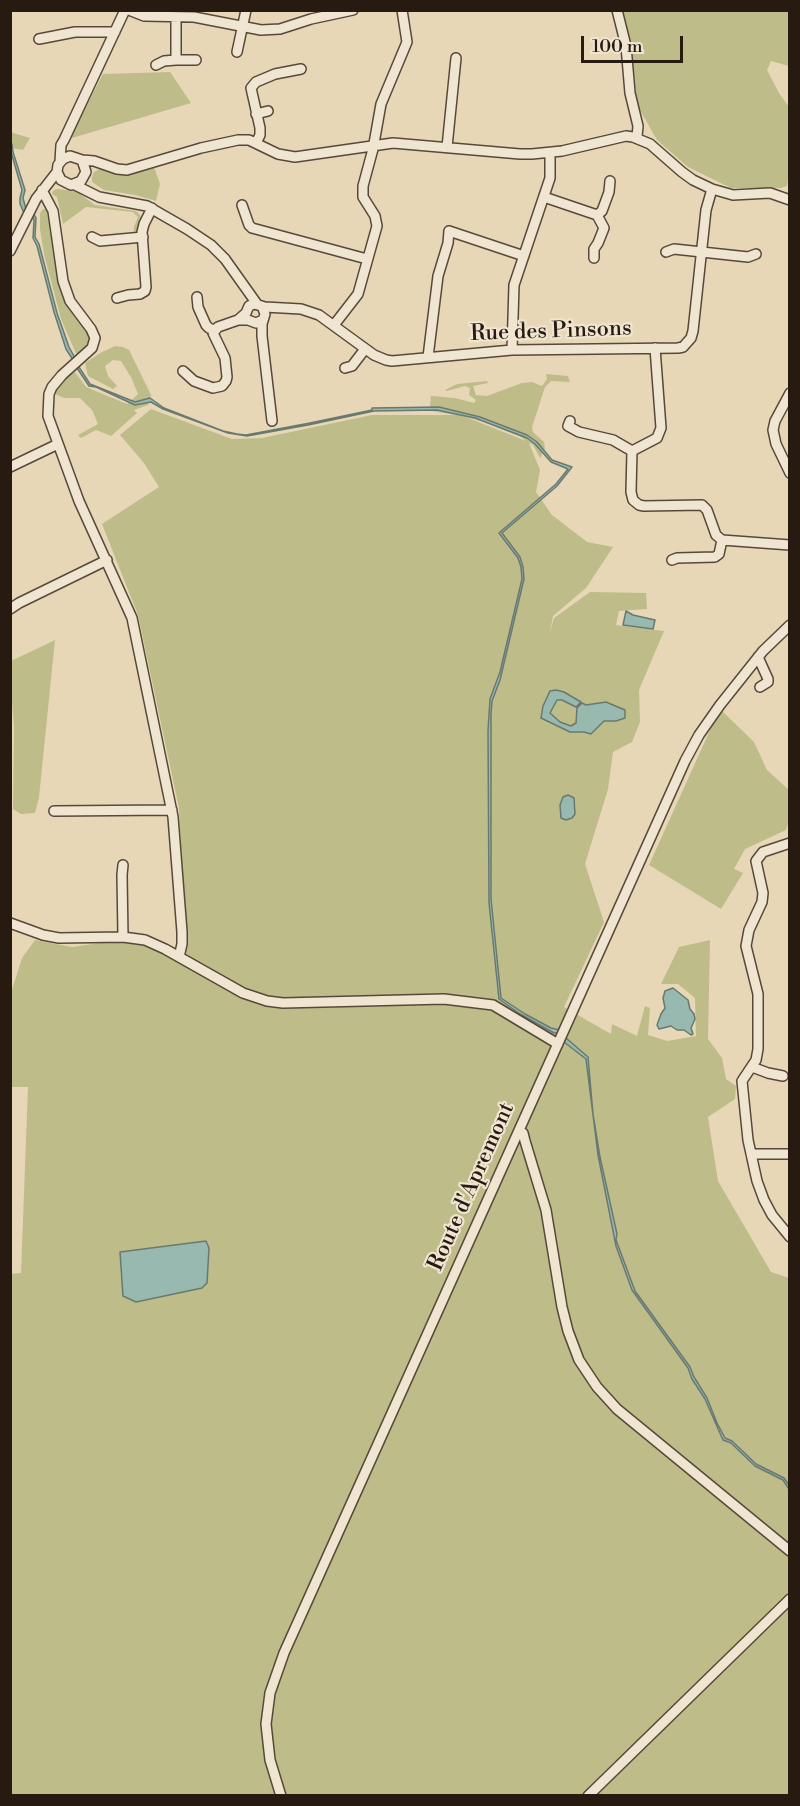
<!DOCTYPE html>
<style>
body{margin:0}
#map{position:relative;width:800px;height:1806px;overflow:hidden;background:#e7d7b7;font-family:"Libre Bodoni",serif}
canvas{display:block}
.frame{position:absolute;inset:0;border:12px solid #271a11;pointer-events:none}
.scale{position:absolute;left:581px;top:36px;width:102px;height:27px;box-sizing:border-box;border:3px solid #271a11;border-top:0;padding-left:8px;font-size:18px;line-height:21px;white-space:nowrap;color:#271a11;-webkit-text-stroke:4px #efe5d0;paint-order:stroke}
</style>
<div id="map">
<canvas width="800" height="1806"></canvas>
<div class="frame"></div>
<div class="scale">100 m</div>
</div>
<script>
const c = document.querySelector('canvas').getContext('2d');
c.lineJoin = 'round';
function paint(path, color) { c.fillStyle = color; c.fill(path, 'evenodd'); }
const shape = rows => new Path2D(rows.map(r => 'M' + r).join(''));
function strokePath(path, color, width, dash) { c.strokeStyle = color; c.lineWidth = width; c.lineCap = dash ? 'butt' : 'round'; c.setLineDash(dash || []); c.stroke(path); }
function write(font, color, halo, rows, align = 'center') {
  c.font = font + ' "Libre Bodoni",serif'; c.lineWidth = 4.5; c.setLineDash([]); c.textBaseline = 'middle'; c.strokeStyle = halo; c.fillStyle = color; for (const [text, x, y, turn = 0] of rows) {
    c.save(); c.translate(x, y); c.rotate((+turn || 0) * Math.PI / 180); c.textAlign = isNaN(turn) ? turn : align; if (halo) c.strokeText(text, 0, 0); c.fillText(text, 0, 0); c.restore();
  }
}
paint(shape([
 [622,11,789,11,789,66,771,61,767,70,779,93,789,107,790,166,787,186,781,188,731,188,688,167,657,140,636,103,632,48],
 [170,72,191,103,72,138,72,134,103,74],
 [10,132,30,138,23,150,11,148],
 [154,167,160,184,156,201,135,195,104,190,92,182,92,177,94,172,101,168,128,175],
 [57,189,76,191,95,205,136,211,140,215,141,220,138,233,134,234,134,227,138,217,133,212,86,207,63,224,57,197,52,194,53,191],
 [43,209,47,209,49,213,58,274,93,338,91,345,78,358,61,319,44,254,40,229,40,213],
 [115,346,123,347,129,350,151,395,148,405,134,410,137,413,111,436,96,430,81,438,78,435,98,424,92,410,80,398,64,398,53,393,64,378,75,372,86,387,127,404,138,394,132,379,121,361,113,360,105,366,108,376,117,386,113,389,88,376,85,363,102,352],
 [546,374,568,376,570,382,551,381,545,387,532,427,533,432,544,442,545,449,540,458,533,445,529,443,540,470,536,492,552,515,587,542,613,547,586,588,553,616,550,632,554,618,590,592,646,593,647,609,619,611,616,625,664,631,639,690,640,722,632,742,613,752,608,789,585,864,604,922,564,1007,611,1034,612,1024,637,1036,645,1006,650,1008,648,1035,667,1041,696,1036,695,998,678,984,661,984,679,947,710,940,708,1039,722,1058,726,1079,736,1086,735,1099,708,1117,718,1181,771,1272,789,1278,789,1795,11,1795,10,1274,21,1273,28,1087,11,1087,11,993,22,958,35,940,72,947,107,942,135,941,167,954,179,962,186,953,179,808,138,615,102,524,159,487,144,463,120,435,151,409,232,439,262,438,372,415,455,415,432,411,430,405,431,396,455,398,474,403,476,400,469,395,470,388,465,386,447,391,445,390,457,384,487,381,488,383,473,386,476,395,487,396,522,383,532,382,542,386,547,379],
 [466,417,484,422,521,437,526,441],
 [55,640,39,797,35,813,21,814,13,809,14,727,11,688,11,661],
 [721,710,754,742,767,770,789,790,789,820,786,830,745,849,734,869,743,873,721,909,649,865,711,728]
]), '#bebc89');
const water = shape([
 [10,144,12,144,13,152,25,190,23,198,26,209,24,213,20,204,20,198,22,190,11,152,10,144],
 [33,213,36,218,35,237,39,244,57,313,69,347,75,358,73,360,66,349,54,312,37,246,33,238,34,220,32,216,33,213],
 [77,364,90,384,135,402,150,398,164,408,223,431,237,434,246,435,310,423,372,410,372,408,439,407,480,417,527,435,537,442,552,460,572,467,557,486,502,533,520,557,523,567,524,579,500,680,492,701,491,714,491,899,501,998,525,1014,551,1028,560,1030,558,1033,554,1033,520,1014,499,999,489,903,488,731,490,699,500,672,522,579,521,567,518,558,499,533,556,484,568,469,551,462,535,444,527,438,475,418,437,410,374,411,308,425,247,436,228,433,163,409,151,402,135,405,96,387,89,386,75,365,77,364],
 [626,611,633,615,655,620,653,629,623,625,626,611],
 [556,690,564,692,581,702,576,707,562,700,557,700,550,713,560,722,571,726,576,723,577,708,582,703,586,705,606,702,625,710,625,718,616,721,604,721,591,734,584,732,570,732,541,718,543,706,550,691,556,690],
 [568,795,574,798,575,814,572,818,566,820,561,818,560,805,563,797,568,795],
 [673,988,688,1000,690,1009,694,1014,695,1019,691,1028,693,1034,691,1035,684,1030,677,1030,671,1026,659,1029,657,1025,661,1014,665,1008,663,998,665,991,673,988],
 [566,1038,588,1057,593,1114,600,1157,617,1234,616,1240,635,1291,690,1367,694,1377,707,1398,717,1423,725,1438,732,1441,756,1464,784,1478,789,1485,789,1489,783,1480,755,1466,731,1443,723,1440,705,1399,692,1379,688,1368,632,1290,616,1246,598,1155,586,1059,564,1042,566,1038],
 [206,1241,209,1248,207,1283,202,1288,136,1302,123,1296,120,1252,206,1241]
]);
paint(water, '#97b9b0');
strokePath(water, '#6a7970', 1.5);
const minor = shape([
 [129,10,144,16,194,17,261,30,280,29,311,19,353,10],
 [617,10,626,46,630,93,638,126,637,137],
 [39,39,75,32,115,32],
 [237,52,246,10],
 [176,60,196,60],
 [156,65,164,61,176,60,176,17],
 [256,114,268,111],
 [256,143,260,135,260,128,251,88,256,82,275,74,301,69],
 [447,147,456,58],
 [82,160,86,172,81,181,71,185,61,180,57,172,58,165,63,159,70,156,82,160,94,161,117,169,127,170,201,148,238,140,249,140,278,154,295,157,393,143,520,154,532,154,562,151,626,136,633,137,650,144,682,172,693,180,712,189,733,195,770,193,790,200],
 [60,162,61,145,64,140,125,10],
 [75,185,99,197,147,206,187,229,211,245,225,259,257,304],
 [42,190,53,211,63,281,70,301,91,329,95,338,92,348,62,375,52,387,49,394,48,416,79,501,132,618,173,817,182,932,182,944,179,957],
 [544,197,597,215,604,228,598,243,594,249,594,258],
 [242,205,249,225,252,228,367,259],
 [597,215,602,211,609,192,610,181],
 [92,237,100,241,143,237],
 [10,251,36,199,57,172],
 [666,252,674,249,748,257,756,254],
 [197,297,198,307,206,325,209,328,214,330],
 [117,298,128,295,140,294,145,291,146,287,142,232,144,224,152,208],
 [262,306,265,314,262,324,262,336,272,421],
 [238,320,248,320,256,323,263,320],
 [334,325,358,294,377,226,375,216,363,197,363,186,373,149,381,104,407,42,402,10],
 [655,348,661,428,657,438,632,451,631,492,633,500,639,505,644,506,702,505,707,510,716,535,722,540,790,545],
 [512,350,514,285,550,178,550,153],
 [428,357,438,276,448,243,449,231,524,256],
 [345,368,352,366,365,349],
 [183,371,194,381,213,388,222,386,226,381,227,377,225,358,213,333,218,327,238,320,246,313,249,306,254,304,265,307,301,309,319,315,374,355,386,360,392,361,512,350,678,348,683,347,691,338,693,331,706,210,712,189],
 [790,393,775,421,773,430,776,444,790,473],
 [570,421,568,426,579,432,613,440,632,451],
 [10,467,58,444],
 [672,560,677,558,715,557,719,554,722,540],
 [10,609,19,603,107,560],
 [758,657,768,679,768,682,760,687],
 [54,811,172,810],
 [790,843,763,852,756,861,763,893,762,902,749,930,746,946,758,994,758,1049,756,1060,742,1081,748,1140,757,1181,764,1200,772,1215,790,1237],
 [10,923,43,935,59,938,123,937,145,940,165,949,243,993,267,1001,283,1003,444,999,493,1005,558,1044],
 [123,937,122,875,123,865],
 [752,1067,768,1073,783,1076],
 [519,1131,523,1133,525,1141,546,1210,562,1307,568,1331,579,1360,597,1387,617,1409,790,1551],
 [751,1154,790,1154],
 [281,1796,270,1760,266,1724,270,1693,284,1653,685,761,699,735,720,705,763,651,790,625],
 [588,1796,790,1599]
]);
strokePath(minor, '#57493a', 12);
strokePath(minor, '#efe5d0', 9);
write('22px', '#271a11', '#efe5d0', [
 ["Rue des Pinsons",551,332,-2],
 ["Route d'Apremont",472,1187,-66]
]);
</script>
